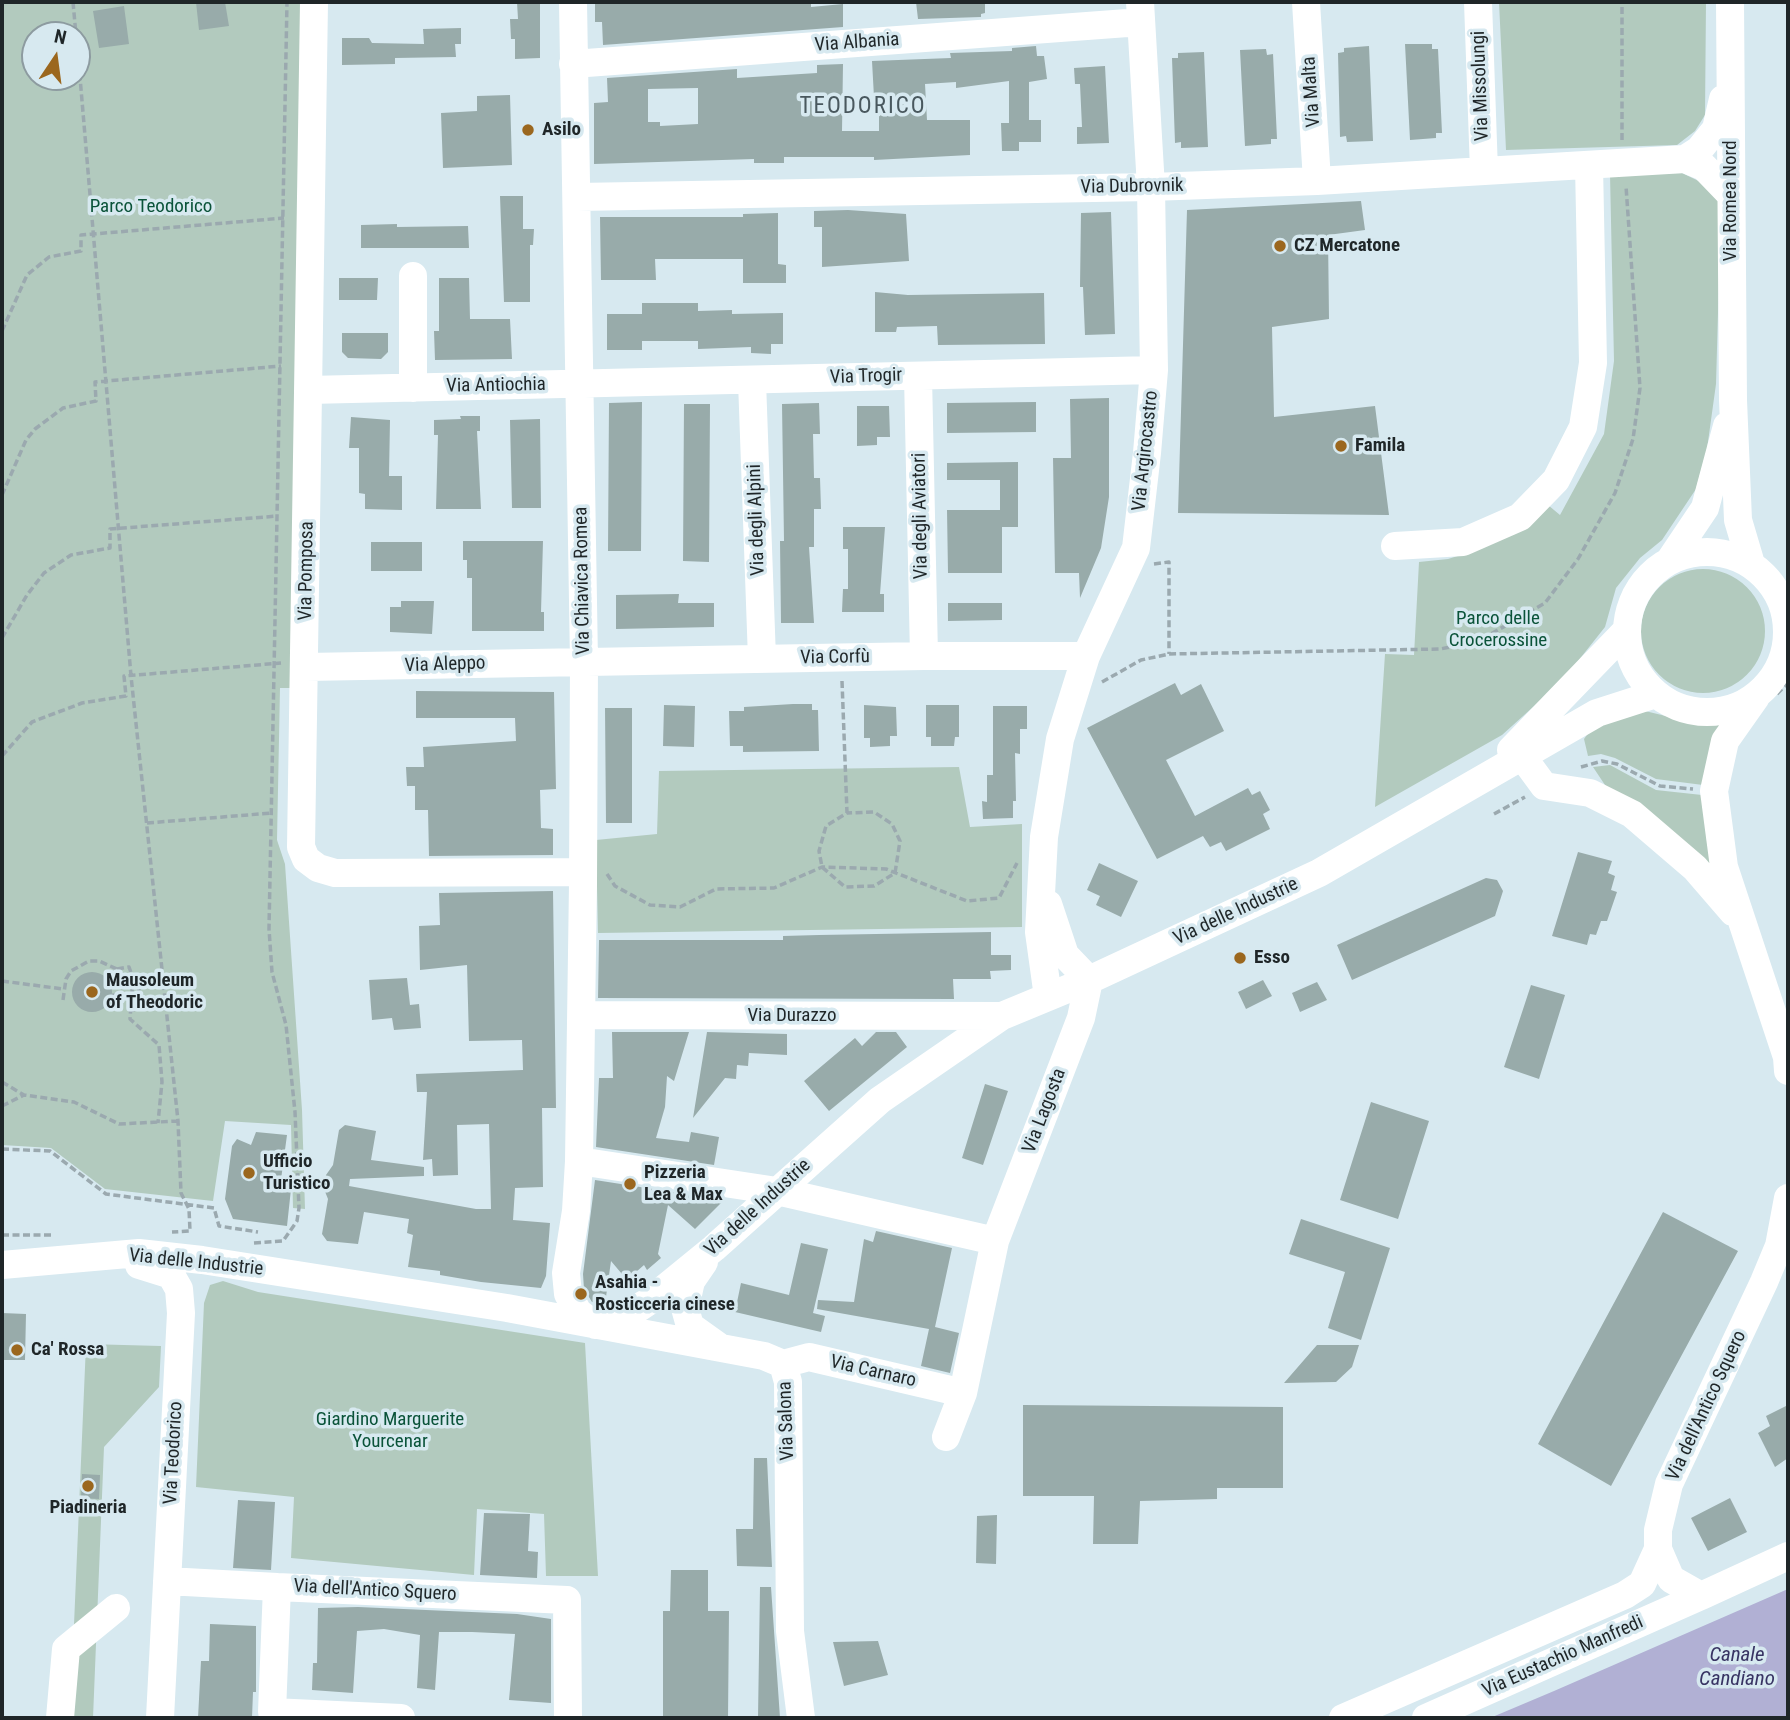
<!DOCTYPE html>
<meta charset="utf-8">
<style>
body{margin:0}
#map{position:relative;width:1790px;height:1720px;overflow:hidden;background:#d7e9f0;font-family:"Roboto Condensed",sans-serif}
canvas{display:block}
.frame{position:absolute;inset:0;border:4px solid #1f2628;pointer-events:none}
.north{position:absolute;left:21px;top:21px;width:70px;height:70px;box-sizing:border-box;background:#d7e9f0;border:2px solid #8d9ba0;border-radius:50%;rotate:13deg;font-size:19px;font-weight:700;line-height:28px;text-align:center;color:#1f2628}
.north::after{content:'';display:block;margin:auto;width:24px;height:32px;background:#9b671e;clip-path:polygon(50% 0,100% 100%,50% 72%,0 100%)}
</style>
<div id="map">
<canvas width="1790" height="1720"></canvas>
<div class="frame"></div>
<div class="north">N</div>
</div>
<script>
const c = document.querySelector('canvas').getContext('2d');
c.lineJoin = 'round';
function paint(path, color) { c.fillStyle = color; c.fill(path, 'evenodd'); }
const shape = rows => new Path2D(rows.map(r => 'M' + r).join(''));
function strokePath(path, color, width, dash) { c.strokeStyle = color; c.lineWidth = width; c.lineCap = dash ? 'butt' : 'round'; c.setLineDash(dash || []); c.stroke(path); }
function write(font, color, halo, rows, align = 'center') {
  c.font = font + ' "Roboto Condensed",sans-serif'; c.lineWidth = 7; c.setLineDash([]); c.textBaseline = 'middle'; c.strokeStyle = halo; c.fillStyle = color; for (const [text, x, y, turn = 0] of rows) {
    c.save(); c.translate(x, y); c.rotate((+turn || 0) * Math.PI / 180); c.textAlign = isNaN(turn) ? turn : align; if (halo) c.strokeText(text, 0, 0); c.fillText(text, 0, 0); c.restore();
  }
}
paint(shape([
 [2,2,304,2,290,688,280,688,277,840,285,864,302,1110,305,1209,293,1208,291,1125,225,1121,213,1201,105,1189,51,1148,2,1145],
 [35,35,77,35,77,77,35,77],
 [1499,2,1706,2,1705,115,1695,131,1677,145,1506,150],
 [1682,173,1707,185,1721,206,1716,384,1707,449,1696,489,1662,540,1640,558,1616,588,1605,627,1563,680,1502,735,1375,807,1385,654,1414,655,1419,562,1448,559,1483,548,1548,505,1560,515,1604,434,1614,361,1610,174],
 '1641 631a62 62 0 1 1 124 0a62 62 0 1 1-124 0Z',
 [1645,711,1699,724,1725,722,1703,785,1656,779,1615,758,1601,754,1588,756,1584,739,1589,732,1602,722],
 [1610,765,1656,790,1702,795,1707,841,1719,886,1607,788,1593,767],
 [959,767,970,827,1022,824,1022,927,598,933,596,840,657,834,659,771],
 [223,1281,258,1292,585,1343,598,1576,546,1576,544,1514,477,1509,474,1575,291,1558,294,1497,196,1487,204,1303,210,1285],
 [86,1344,161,1346,159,1387,104,1447,93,1718,70,1718]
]), '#b2cabe');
paint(shape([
 [1788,1589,1788,1718,1490,1718,1554,1691]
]), '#b1b0d4');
paint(shape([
 [196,2,225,2,229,26,199,30],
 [517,2,540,2,540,58,515,59,515,39,511,39,510,19,518,19],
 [595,2,811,2,811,7,843,4,843,27,603,45,602,22,595,22],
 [916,2,985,2,985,13,981,14,981,17,918,19],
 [124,6,129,44,99,48,93,11],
 [461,28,461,44,455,44,456,57,395,58,395,64,342,65,342,38,369,38,372,43,424,44,423,29],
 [1405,44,1432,44,1432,49,1438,49,1442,133,1436,133,1436,138,1410,140],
 [1036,46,1037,56,1044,56,1047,79,1029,82,1029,120,1041,120,1041,142,1019,142,1019,151,1002,151,1001,123,1009,123,1009,81,956,88,956,82,925,84,927,120,970,120,970,155,874,160,874,157,784,157,784,163,754,163,754,159,594,164,594,103,608,102,607,78,737,69,737,78,817,73,817,65,843,64,842,131,879,131,879,97,874,97,872,61,951,58,950,53,1012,51,1012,48],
 [698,88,698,124,660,126,660,122,648,122,648,89],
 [1369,46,1373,141,1347,142,1346,136,1340,137,1338,53,1344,52,1344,48],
 [1266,49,1267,55,1273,54,1277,139,1271,139,1271,144,1245,146,1240,50],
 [1204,52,1208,147,1181,148,1181,142,1175,143,1172,58,1178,58,1178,53],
 [1105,66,1109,143,1077,144,1077,127,1082,127,1080,84,1075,84,1074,68],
 [510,95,512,165,443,168,441,113,477,111,477,96],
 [500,196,523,196,523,229,534,229,533,245,530,245,530,302,504,302],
 [1361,201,1365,230,1328,235,1329,319,1272,327,1274,417,1375,406,1389,515,1178,513,1187,210],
 [848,210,906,214,909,261,822,267,822,227,814,227,814,211],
 [1111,212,1115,334,1085,335,1083,287,1080,287,1081,213],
 [778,213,778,264,786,265,786,283,743,283,743,259,655,259,656,280,601,280,600,217,743,217,743,214],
 [397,224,397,227,468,226,469,248,361,248,361,225],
 [339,278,378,278,377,300,339,300],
 [439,278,469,278,470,319,510,319,512,359,435,360,434,331,439,331],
 [875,292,908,295,1044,293,1045,344,938,345,937,326,897,327,896,332,875,332],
 [642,303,698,303,698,311,732,310,732,314,783,313,783,344,771,344,771,354,751,353,751,347,698,349,698,341,642,341,642,350,607,350,607,314,642,314],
 [342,333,388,333,388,352,381,359,348,358,342,352],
 [1109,398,1109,497,1101,548,1080,598,1079,573,1055,573,1053,458,1071,458,1070,399],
 [642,402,641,551,608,551,609,403],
 [1036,402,1036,432,947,433,947,403],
 [819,403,820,434,813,434,814,478,820,478,821,509,814,509,814,547,809,547,814,623,781,623,780,541,784,541,782,404],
 [684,404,710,404,709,562,683,561],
 [857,406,889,406,890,437,877,437,877,445,857,446],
 [460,416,480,416,480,431,477,431,481,509,436,509,438,435,434,435,434,420,461,419],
 [351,417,390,420,389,476,402,476,402,510,365,509,365,494,359,493,359,448,349,448],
 [540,419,541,508,512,508,510,420],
 [1018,462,1018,527,1002,527,1002,573,948,573,947,510,1000,510,1000,480,947,480,947,463],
 [843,527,885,527,880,594,884,594,884,612,842,612,843,589,848,589,848,549,843,549],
 [463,541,543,541,541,612,544,612,544,631,472,631,472,578,467,578,467,560,463,560],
 [371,542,422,542,422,571,371,571],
 [679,594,678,603,714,603,714,627,616,629,616,595],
 [401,601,434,601,432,634,390,632,390,607,401,607],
 [948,603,1002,603,1002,620,948,621],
 [1175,683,1181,695,1201,684,1224,731,1166,760,1195,816,1248,788,1252,795,1260,791,1270,810,1263,814,1270,829,1226,851,1221,842,1210,847,1203,836,1157,859,1087,728],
 [416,691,554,692,556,789,540,790,541,828,553,829,553,855,429,856,428,810,415,810,415,786,407,786,406,767,424,767,423,747,516,741,515,718,416,718],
 [793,704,812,704,812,710,818,710,819,751,743,752,743,746,730,746,729,711,744,711,744,707],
 [664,705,695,706,694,747,663,746],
 [864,705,896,707,897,736,890,736,890,746,870,747,870,738,864,738],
 [926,705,959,705,959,737,955,737,954,746,931,746,931,737,926,737],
 [993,706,1027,706,1027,729,1020,729,1020,754,1015,753,1016,801,1013,801,1013,818,983,819,982,801,987,802,987,775,993,775],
 [605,708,632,708,632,823,606,823],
 [1578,852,1612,861,1608,873,1615,876,1611,890,1617,892,1607,921,1601,921,1596,935,1590,934,1587,945,1552,936],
 [1099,863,1138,881,1121,917,1096,905,1100,896,1087,890],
 [1486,878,1497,880,1503,891,1495,916,1352,980,1337,945],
 [553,891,556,1108,542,1108,543,1187,515,1188,513,1220,550,1223,546,1276,541,1288,481,1282,440,1275,440,1271,408,1267,413,1235,407,1233,409,1219,364,1212,358,1244,327,1241,322,1234,328,1199,324,1189,326,1175,333,1165,339,1130,345,1125,376,1131,371,1160,424,1167,424,1176,350,1179,349,1186,476,1209,491,1209,489,1124,457,1125,458,1175,433,1176,432,1159,423,1160,427,1092,417,1092,416,1074,523,1070,522,1040,469,1041,467,965,420,970,419,926,440,925,439,893],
 [991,932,991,955,1011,955,1011,970,990,971,991,979,953,979,954,999,598,998,599,940,783,940,783,936,819,935],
 '72 992a20 20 0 1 1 40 0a20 20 0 1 1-40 0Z',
 [407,978,410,1005,419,1004,421,1028,394,1030,392,1018,372,1020,369,980],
 [1263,980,1272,996,1246,1009,1238,992],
 [1317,982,1327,1000,1300,1012,1292,993],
 [1531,985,1565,995,1539,1079,1504,1067],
 [612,1032,689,1032,674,1081,667,1076,665,1107,656,1138,689,1142,691,1132,719,1137,714,1165,596,1147,599,1078,613,1078],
 [707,1032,787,1034,787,1055,749,1053,748,1066,737,1065,736,1079,725,1078,693,1118],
 [876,1032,896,1032,907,1047,829,1111,804,1081,855,1038,862,1046],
 [985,1084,1008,1091,983,1165,962,1158],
 [1371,1102,1429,1121,1398,1219,1340,1200],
 [256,1132,287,1135,280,1187,291,1189,287,1226,233,1219,225,1199,232,1146,237,1139,251,1145],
 [595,1180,724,1200,695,1229,668,1205,658,1254,661,1258,647,1270,644,1265,627,1280,611,1261,605,1304,592,1302,584,1289,583,1274],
 [1663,1212,1738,1251,1611,1486,1538,1444],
 [1301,1219,1390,1248,1361,1340,1328,1328,1345,1272,1289,1254],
 [876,1231,952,1248,935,1327,959,1333,950,1373,921,1366,929,1329,817,1309,818,1300,854,1302,864,1239,873,1242],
 [801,1243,828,1249,813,1313,825,1316,821,1332,735,1312,741,1283,789,1295],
 [2,1313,26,1314,25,1360,2,1360],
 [1317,1345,1359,1345,1352,1367,1336,1382,1284,1383],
 [1023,1405,1283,1407,1283,1488,1217,1488,1217,1499,1140,1501,1138,1544,1093,1544,1094,1496,1023,1496],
 [1788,1405,1788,1458,1775,1467,1758,1433,1770,1426,1766,1416],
 [754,1458,767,1458,772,1567,737,1566,736,1529,753,1529],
 [82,1474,100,1475,99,1499,81,1498],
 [1730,1498,1747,1532,1708,1551,1691,1518],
 [238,1500,275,1502,271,1570,233,1568],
 [484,1513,530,1514,528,1551,538,1552,537,1578,480,1575],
 [997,1515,996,1564,976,1563,977,1516],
 [671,1570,708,1570,708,1611,729,1611,728,1718,663,1718,663,1611,670,1611],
 [760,1587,771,1587,780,1718,758,1718],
 [358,1607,517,1614,551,1619,551,1703,509,1700,515,1634,472,1632,439,1632,435,1690,417,1688,420,1635,384,1629,357,1631,353,1693,312,1690,313,1663,317,1663,318,1608],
 [210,1624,256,1626,256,1692,253,1692,252,1718,198,1718,201,1661,209,1661],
 [878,1641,888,1675,844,1686,833,1642]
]), '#98abaa');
strokePath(shape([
 [73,2,76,35],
 [77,42,131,676,178,1121,181,1193,189,1209,190,1231,172,1232],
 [1622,140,1622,2],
 [2,331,27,275,49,257,81,251,81,235,284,218],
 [2,495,26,440,35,429,63,408,96,401,95,382,281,366],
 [1154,564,1169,562,1169,654],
 [2,638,27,595,44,573,71,555,110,548,110,529,278,516],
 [842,681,847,813,826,826,819,851,822,867,845,887,874,886,895,873,900,841,892,824,874,812,847,813],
 [1102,682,1141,660,1169,654,1440,649,1477,642,1545,603,1578,559,1615,493,1633,439,1640,388,1626,186],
 [1777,694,1788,683],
 [2,756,32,722,82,703,126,696,124,676,281,663],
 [1581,767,1602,761,1617,764,1660,786,1693,789],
 [1494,814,1525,797],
 [147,823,272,813],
 [607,874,615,886,650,905,680,907,716,889,774,888,822,867,886,869,967,901,999,898,1017,863],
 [117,969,129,967,133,978,130,1019,159,1045,162,1082,158,1123],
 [2,981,63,989],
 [112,995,150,1000,137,996],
 [63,1000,66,979,71,971,89,961,99,961,117,969,124,978,125,988],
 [131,1011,136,1009,139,988,135,985],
 [2,1082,24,1095,74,1102,119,1124,178,1121],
 [2,1106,24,1095],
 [2,1149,50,1151,106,1194,214,1208,219,1226,258,1232],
 [2,1235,51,1235],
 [254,1243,283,1241,297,1221,299,1208,295,1112,286,1025,272,972,269,929,287,2]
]), '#9ba9af', 3.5, [7, 3.5]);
strokePath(shape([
 [314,2,301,847,306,859,318,868,335,873,583,872],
 [573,2,584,661,583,883,579,1161,576,1211,566,1273,568,1294,578,1312,595,1325],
 [1306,2,1317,181],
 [1478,2,1484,171],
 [1730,2,1733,400,1738,520,1751,564],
 [573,64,1141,22],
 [1685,159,1699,150,1716,129,1723,99],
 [577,197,1151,187,1317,181,1685,159,1704,167,1731,195],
 [413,276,413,388],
 [918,376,924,656],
 [752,381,762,659],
 [309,390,1154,370],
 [1395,546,1463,542,1520,517,1556,480,1583,427,1593,363,1589,165],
 '1627 632a80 80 0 1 1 160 0a80 80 0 1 1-160 0Z',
 [1670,560,1705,508,1727,426],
 [306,667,924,656,1086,656],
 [1756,697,1725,741,1714,791,1724,867,1787,1057,1788,1071],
 [1526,740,1522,756,1544,786,1590,793,1632,814,1695,868,1733,912],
 [1511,750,1626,631],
 [1048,904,1065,955,1089,980],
 [1048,997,1039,932,1044,837,1060,739,1086,656,1136,548,1147,453,1154,370,1151,187,1140,2],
 [582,1015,1002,1016],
 [579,1161,777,1191,995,1241],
 [704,1262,691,1281,685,1308,690,1326,718,1346],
 [2,1265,139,1253,202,1260,507,1308,764,1356,783,1364,788,1382,790,1631,801,1718],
 [139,1265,171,1275,179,1289,181,1313,160,1718],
 [595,1325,628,1315,649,1301,714,1248,880,1100,1002,1016,1089,980,1319,873,1597,713,1656,694],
 [783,1364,809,1357,963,1393],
 [946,1437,963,1393,995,1241,1081,1018,1089,980],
 [1658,1549,1671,1579,1701,1596,1788,1556],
 [167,1581,277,1587],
 [60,1718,66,1649,116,1608],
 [401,1718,272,1712,277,1587,567,1600,568,1718],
 [1343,1718,1625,1595,1642,1584,1658,1549,1658,1530,1669,1484,1764,1282,1779,1246,1788,1198],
 [1426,1718,1701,1596]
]), '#fff', 28);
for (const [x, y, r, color] of [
 [528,130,7,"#9b671e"],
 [1280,246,7,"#9b671e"],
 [1341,446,7,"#9b671e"],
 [1240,958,7,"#9b671e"],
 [92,992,7,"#9b671e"],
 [249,1173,7,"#9b671e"],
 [630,1184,7,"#9b671e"],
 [581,1294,7,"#9b671e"],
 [17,1350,7,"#9b671e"],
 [88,1486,7,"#9b671e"]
]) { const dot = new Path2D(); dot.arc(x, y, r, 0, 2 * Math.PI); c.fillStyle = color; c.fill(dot); strokePath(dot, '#d7e9f0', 2.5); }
write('19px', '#1f2628', '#d7e9f0', [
 ["Via Albania",857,43,-4],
 ["Via Missolungi",1481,86,-92],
 ["Via Malta",1312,92,-94],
 ["Via Dubrovnik",1132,187,-1],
 ["Via Romea Nord",1731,201,-90],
 ["Via Trogir",866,377,-2],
 ["Via Antiochia",496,386,-1],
 ["Via Argirocastro",1146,451,-84],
 ["Via degli Aviatori",921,516,-91],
 ["Via degli Alpini",757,520,-92],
 ["Via Pomposa",307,571,-89],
 ["Via Chiavica Romea",583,581,-91],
 ["Via Corfù",835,658,-1],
 ["Via Aleppo",445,665,-2],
 ["Via delle Industrie",1236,912,-25],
 ["Via Durazzo",792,1016],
 ["Via Lagosta",1045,1111,-69],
 ["Via delle Industrie",758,1208,-42],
 ["Via delle Industrie",196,1263,6],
 ["Via Carnaro",873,1372,13],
 ["Via dell'Antico Squero",1707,1406,-65],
 ["Via Salona",787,1421,-92],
 ["Via Teodorico",174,1453,-87],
 ["Via dell'Antico Squero",375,1591,3],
 ["Via Eustachio Manfredi",1563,1657,-24]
]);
write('bold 19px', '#1f2628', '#d7e9f0', [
 ["Asilo",542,130],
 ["CZ Mercatone",1294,246],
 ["Famila",1355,446],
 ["Esso",1254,958],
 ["Mausoleum",106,981],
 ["of Theodoric",106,1003],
 ["Ufficio",263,1162],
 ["Turistico",263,1184],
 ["Pizzeria",644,1173],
 ["Lea & Max",644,1195],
 ["Asahia -",595,1283],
 ["Rosticceria cinese",595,1305],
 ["Ca' Rossa",31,1350],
 ["Piadineria",88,1508,"center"]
], 'left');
write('19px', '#0a5339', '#d7e9f0', [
 ["Parco Teodorico",151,207],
 ["Parco delle",1498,619],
 ["Crocerossine",1498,641],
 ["Giardino Marguerite",390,1420],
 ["Yourcenar",390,1442]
]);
write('italic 21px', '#383463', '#d7e9f0', [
 ["Canale",1737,1656],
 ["Candiano",1737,1680]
]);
c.letterSpacing = '2px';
write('23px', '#49585e', '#d7e9f0', [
 ["TEODORICO",863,107]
]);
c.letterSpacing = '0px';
</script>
